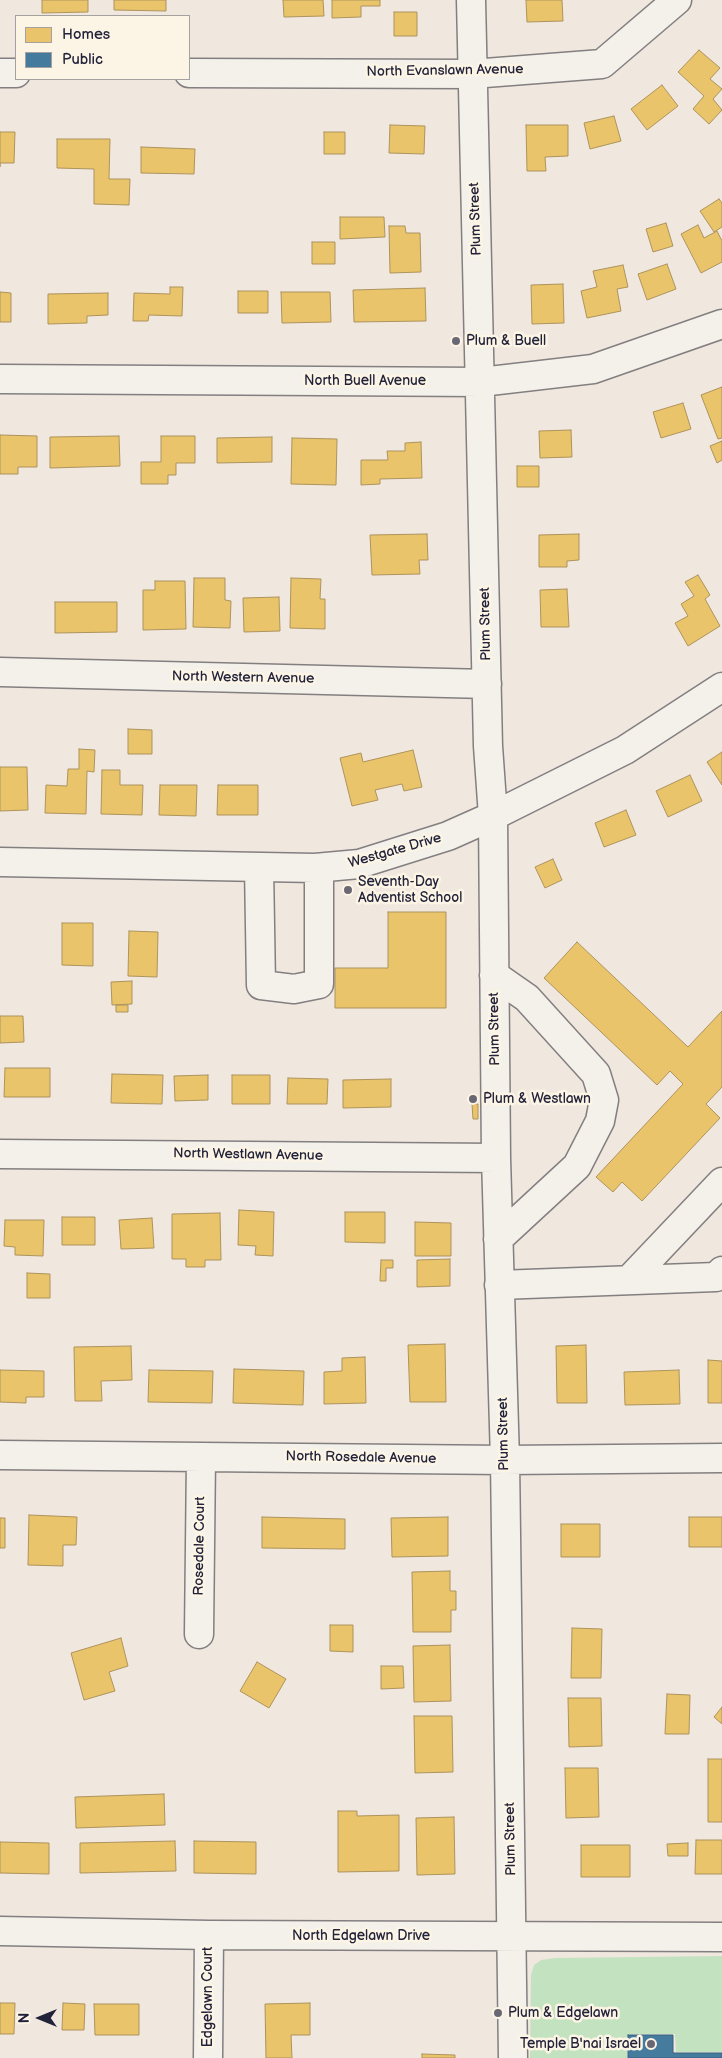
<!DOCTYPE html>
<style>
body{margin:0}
#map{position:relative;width:722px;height:2058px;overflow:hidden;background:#f0e7df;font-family:"Balsamiq Sans",sans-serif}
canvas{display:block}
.legend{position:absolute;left:15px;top:15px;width:175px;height:65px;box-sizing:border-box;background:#fcf5e5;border:1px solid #a5a1a1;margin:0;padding:6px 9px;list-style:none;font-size:15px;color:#22223b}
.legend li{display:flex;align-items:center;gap:10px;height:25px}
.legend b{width:25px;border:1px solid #a5a1a1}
.north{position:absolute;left:15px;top:1993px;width:50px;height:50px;-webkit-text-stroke:4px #fcf5e5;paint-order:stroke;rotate:270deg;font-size:14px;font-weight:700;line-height:20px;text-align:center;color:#22223b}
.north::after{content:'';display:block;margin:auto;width:18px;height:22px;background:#22223b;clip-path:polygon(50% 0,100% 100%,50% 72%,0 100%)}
</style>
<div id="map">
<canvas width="722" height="2058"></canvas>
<ul class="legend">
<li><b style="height:14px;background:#e9c46a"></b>Homes</li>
<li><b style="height:14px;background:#457b9d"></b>Public</li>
</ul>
<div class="north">N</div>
</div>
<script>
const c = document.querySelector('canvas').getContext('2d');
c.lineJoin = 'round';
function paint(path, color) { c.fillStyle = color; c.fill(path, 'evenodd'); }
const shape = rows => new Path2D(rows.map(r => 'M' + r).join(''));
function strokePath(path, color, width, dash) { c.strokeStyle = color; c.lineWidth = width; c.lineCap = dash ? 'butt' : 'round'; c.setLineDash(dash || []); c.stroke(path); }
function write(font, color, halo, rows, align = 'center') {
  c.font = font + ' "Balsamiq Sans",sans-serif'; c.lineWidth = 5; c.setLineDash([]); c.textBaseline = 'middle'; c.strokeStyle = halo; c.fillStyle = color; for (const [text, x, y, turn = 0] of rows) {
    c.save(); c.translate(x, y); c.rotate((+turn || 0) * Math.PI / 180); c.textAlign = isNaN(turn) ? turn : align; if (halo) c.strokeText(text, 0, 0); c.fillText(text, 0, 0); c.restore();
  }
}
paint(shape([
 [722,1956,722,2052,676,2052,675,2034,628,2034,627,2058,530,2058,531,1975,534,1965,541,1960,555,1958]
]), '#c3e2c0');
const homes = shape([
 [42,0,88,0,88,12,42,13,42,0],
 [114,0,166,0,166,11,114,10,114,0],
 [283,0,323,0,324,16,284,17,283,0],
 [332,0,380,0,380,6,361,6,361,17,332,18,332,0],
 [526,0,562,0,563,21,527,22,526,0],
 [394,12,417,12,417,36,394,36,394,12],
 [699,50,720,68,710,79,722,89,713,99,722,110,709,124,693,109,704,96,678,72,699,50],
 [662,85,678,106,647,130,631,109,662,85],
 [614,116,621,141,590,149,584,123,614,116],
 [390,125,425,126,424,154,389,153,390,125],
 [526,125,568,125,568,156,545,157,546,171,527,171,526,125],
 [0,132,15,132,14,163,0,163,0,167,0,132],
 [324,132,345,132,345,154,324,154,324,132],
 [57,139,110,139,109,179,130,179,129,205,94,204,94,169,57,168,57,139],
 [141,147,195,149,194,174,141,173,141,147],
 [719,199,722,203,722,227,714,232,700,211,719,199],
 [340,217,384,217,385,237,340,239,340,217],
 [666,223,673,246,653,252,646,229,666,223],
 [698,225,704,238,717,231,722,241,722,262,701,273,681,234,698,225],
 [389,226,405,226,406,233,420,233,421,272,390,273,389,226],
 [312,242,335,242,335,264,312,264,312,242],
 [667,264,676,289,647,300,638,274,667,264],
 [623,265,628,287,617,289,621,311,587,318,581,291,597,287,593,271,623,265],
 [563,284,564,323,532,324,531,285,563,284],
 [170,287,183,287,182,316,149,315,148,321,133,321,134,293,170,294,170,287],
 [425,288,426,321,354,322,353,290,425,288],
 [238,291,268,291,268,313,238,313,238,291],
 [0,292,11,293,11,322,0,322,0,292],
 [281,292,330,292,331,322,282,323,281,292],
 [108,293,108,315,87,316,87,323,48,324,48,294,108,293],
 [722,387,722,438,718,439,701,395,722,387],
 [683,403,691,429,661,438,653,412,683,403],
 [571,430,572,457,540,458,539,431,571,430],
 [0,435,37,436,37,467,18,467,18,474,0,474,0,435],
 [119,436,120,466,50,468,50,437,119,436],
 [161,436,195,436,195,463,176,463,176,475,168,475,168,484,141,484,141,462,161,462,161,436],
 [272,437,272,462,217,463,217,438,272,437],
 [292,438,337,439,336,485,291,484,292,438],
 [722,441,722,460,717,463,710,446,722,441],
 [421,442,422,478,380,479,380,484,361,485,361,460,388,460,387,451,405,451,405,443,421,442],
 [517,466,539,466,539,487,517,487,517,466],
 [427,534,428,560,419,560,420,574,372,575,370,535,427,534],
 [579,534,579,560,567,561,567,567,539,567,539,535,579,534],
 [698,575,710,595,705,599,720,626,688,646,675,623,688,616,681,604,694,596,685,582,698,575],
 [194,578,225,578,225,600,231,601,230,628,193,627,194,578],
 [291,578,321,579,320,599,325,599,325,629,290,628,291,578],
 [155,581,185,581,186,629,143,630,143,590,155,590,155,581],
 [567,589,569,627,541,627,540,590,567,589],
 [279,597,280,631,244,632,243,598,279,597],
 [55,602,117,602,117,632,55,633,55,602],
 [128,729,152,730,152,754,128,754,128,729],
 [79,749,95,750,94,772,87,771,86,814,45,813,46,785,67,786,68,769,79,769,79,749],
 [413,750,422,787,404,791,402,784,375,790,378,800,352,806,340,758,361,753,363,762,413,750],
 [722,752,722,785,707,762,722,752],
 [0,767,27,767,28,810,0,811,0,767],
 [102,770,120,770,120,785,143,785,142,815,101,814,102,770],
 [690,775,702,801,668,817,656,791,690,775],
 [160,785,197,785,196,816,159,815,160,785],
 [218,785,258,785,258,815,217,815,218,785],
 [626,810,636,835,604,847,595,823,626,810],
 [553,859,562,880,545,888,535,867,553,859],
 [388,912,446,912,446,1008,335,1008,335,968,388,968,388,912],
 [62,923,93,923,93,966,62,965,62,923],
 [129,931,158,932,157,977,128,976,129,931],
 [577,942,688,1047,722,1011,722,1087,706,1104,720,1118,642,1201,622,1182,613,1192,596,1177,683,1084,670,1071,657,1085,544,978,577,942],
 [132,981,132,1004,112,1005,111,982,132,981],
 [116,1005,128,1005,128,1012,116,1012,116,1005],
 [0,1016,23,1016,24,1042,0,1043,0,1016],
 [5,1068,50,1068,50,1097,4,1097,5,1068],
 [112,1074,163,1075,162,1104,111,1103,112,1074],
 [208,1075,208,1100,175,1101,174,1076,208,1075],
 [232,1075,270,1075,270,1104,232,1104,232,1075],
 [288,1078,328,1079,327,1104,287,1104,288,1078],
 [391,1079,391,1107,343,1108,343,1080,391,1079],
 [472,1104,478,1104,478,1119,473,1119,472,1104],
 [239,1210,274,1212,273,1256,255,1255,256,1246,238,1245,239,1210],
 [345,1212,385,1212,385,1243,345,1242,345,1212],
 [220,1213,221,1260,205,1260,205,1267,186,1267,186,1259,172,1259,172,1214,220,1213],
 [62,1217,95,1217,95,1245,62,1245,62,1217],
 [152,1218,154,1248,121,1249,119,1220,152,1218],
 [5,1220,44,1220,43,1256,15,1255,15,1247,4,1246,5,1220],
 [415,1222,451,1223,451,1256,415,1256,415,1222],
 [450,1259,450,1286,417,1287,417,1260,450,1259],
 [381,1260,393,1260,393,1268,386,1268,386,1281,380,1281,381,1260],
 [27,1273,50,1274,50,1298,27,1298,27,1273],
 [445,1344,446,1402,410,1402,408,1345,445,1344],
 [586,1345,587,1403,557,1403,556,1346,586,1345],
 [131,1346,132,1380,101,1381,102,1401,75,1401,74,1347,131,1346],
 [365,1357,366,1403,324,1404,324,1372,342,1371,342,1358,365,1357],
 [708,1360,722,1361,722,1403,708,1403,708,1360],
 [234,1369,304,1371,303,1405,233,1403,234,1369],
 [0,1370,44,1371,44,1397,26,1397,26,1403,0,1402,0,1370],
 [149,1370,213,1371,212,1403,148,1402,149,1370],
 [679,1370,680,1404,625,1405,624,1372,679,1370],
 [29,1515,77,1517,76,1545,63,1545,63,1566,28,1565,29,1515],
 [262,1517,345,1519,345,1549,262,1548,262,1517],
 [448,1517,448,1556,392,1557,391,1518,448,1517],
 [689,1517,722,1517,722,1547,689,1547,689,1517],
 [0,1518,5,1518,5,1548,0,1548,0,1518],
 [561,1524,600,1524,600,1557,561,1557,561,1524],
 [450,1571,450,1591,456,1591,456,1610,451,1610,451,1632,413,1632,412,1572,450,1571],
 [330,1625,353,1625,353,1652,330,1651,330,1625],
 [572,1628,602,1629,601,1678,571,1678,572,1628],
 [121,1638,128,1666,109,1672,115,1691,84,1700,71,1653,121,1638],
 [450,1645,451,1701,414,1702,413,1646,450,1645],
 [257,1662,286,1679,269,1708,240,1691,257,1662],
 [381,1666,403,1666,404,1688,381,1689,381,1666],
 [667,1694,690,1695,689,1734,665,1734,667,1694],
 [568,1698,601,1698,602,1746,569,1747,568,1698],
 [722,1707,722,1724,714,1717,722,1707],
 [414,1716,452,1716,453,1772,415,1773,414,1716],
 [708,1759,722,1759,722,1822,708,1822,708,1759],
 [565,1768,598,1768,599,1817,566,1818,565,1768],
 [164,1794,165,1825,76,1828,75,1797,164,1794],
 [338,1811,357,1811,357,1816,399,1815,399,1871,338,1872,338,1811],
 [454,1817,455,1874,417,1875,416,1818,454,1817],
 [696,1840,722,1840,722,1874,695,1874,696,1840],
 [175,1841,176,1871,80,1873,80,1843,175,1841],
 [194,1841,256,1842,256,1874,194,1873,194,1841],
 [0,1842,49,1843,49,1874,0,1873,0,1842],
 [688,1843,688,1856,668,1856,667,1844,688,1843],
 [581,1845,630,1845,630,1877,581,1877,581,1845],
 [0,2003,15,2003,14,2034,0,2034,0,2003],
 [63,2003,85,2004,84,2030,62,2030,63,2003],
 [310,2003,310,2035,291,2035,292,2058,266,2058,265,2004,310,2003],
 [94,2004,139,2004,139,2035,95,2035,94,2004],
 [422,2054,455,2055,455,2058,422,2058,422,2054]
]);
paint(homes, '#e9c46a');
strokePath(homes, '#ad935c', 1);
const public = shape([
 [628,2035,673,2035,673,2053,722,2053,722,2058,628,2058,628,2035]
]);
paint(public, '#457b9d');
strokePath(public, '#3a6080', 1);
const minor = shape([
 [471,0,488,746,493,816,496,1158,505,1460,513,2058],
 [0,73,16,73],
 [189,73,472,74,602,64,677,0],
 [0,379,481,382,593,369,722,324],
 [0,672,487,684],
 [0,862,315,868,359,864,448,836,493,816,625,750,722,687],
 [259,867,261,985,294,989,319,984,319,868],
 [494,975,527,998,596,1074,604,1100,600,1121,577,1166,498,1239],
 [0,1154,496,1158],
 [629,1280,722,1182],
 [499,1285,716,1277,722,1271],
 [0,1455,505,1460,722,1458],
 [199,1634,201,1457],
 [0,1931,209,1935,722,1937],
 [208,2058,209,1935]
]);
strokePath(minor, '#837f80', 31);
strokePath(minor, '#f4f0ea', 28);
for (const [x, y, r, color] of [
 [456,341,5,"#6a6774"],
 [348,890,5,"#6a6774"],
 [473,1099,5,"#6a6774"],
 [498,2013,5,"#6a6774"],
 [651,2044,5,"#6a6774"]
]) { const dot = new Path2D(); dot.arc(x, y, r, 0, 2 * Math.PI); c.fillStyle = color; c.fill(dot); strokePath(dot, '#fcf5e5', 2); }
write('14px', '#22223b', '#fcf5e5', [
 ["North Evanslawn Avenue",445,71,-1],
 ["Plum Street",476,219,-92],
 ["North Buell Avenue",365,381],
 ["Plum Street",486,624,-91],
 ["North Western Avenue",243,678,1],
 ["Westgate Drive",395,851,-16],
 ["Plum Street",495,1029,-91],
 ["North Westlawn Avenue",248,1155,1],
 ["Plum Street",504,1434,-91],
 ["North Rosedale Avenue",361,1458,1],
 ["Rosedale Court",200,1546,-89],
 ["Plum Street",511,1839,-91],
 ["North Edgelawn Drive",361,1936],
 ["Edgelawn Court",208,1997,-90]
]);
write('14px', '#22223b', '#fcf5e5', [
 ["Plum & Buell",466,341],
 ["Seventh-Day",358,882],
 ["Adventist School",358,898],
 ["Plum & Westlawn",483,1099],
 ["Plum & Edgelawn",508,2013],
 ["Temple B'nai Israel",641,2044,"right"]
], 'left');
</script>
